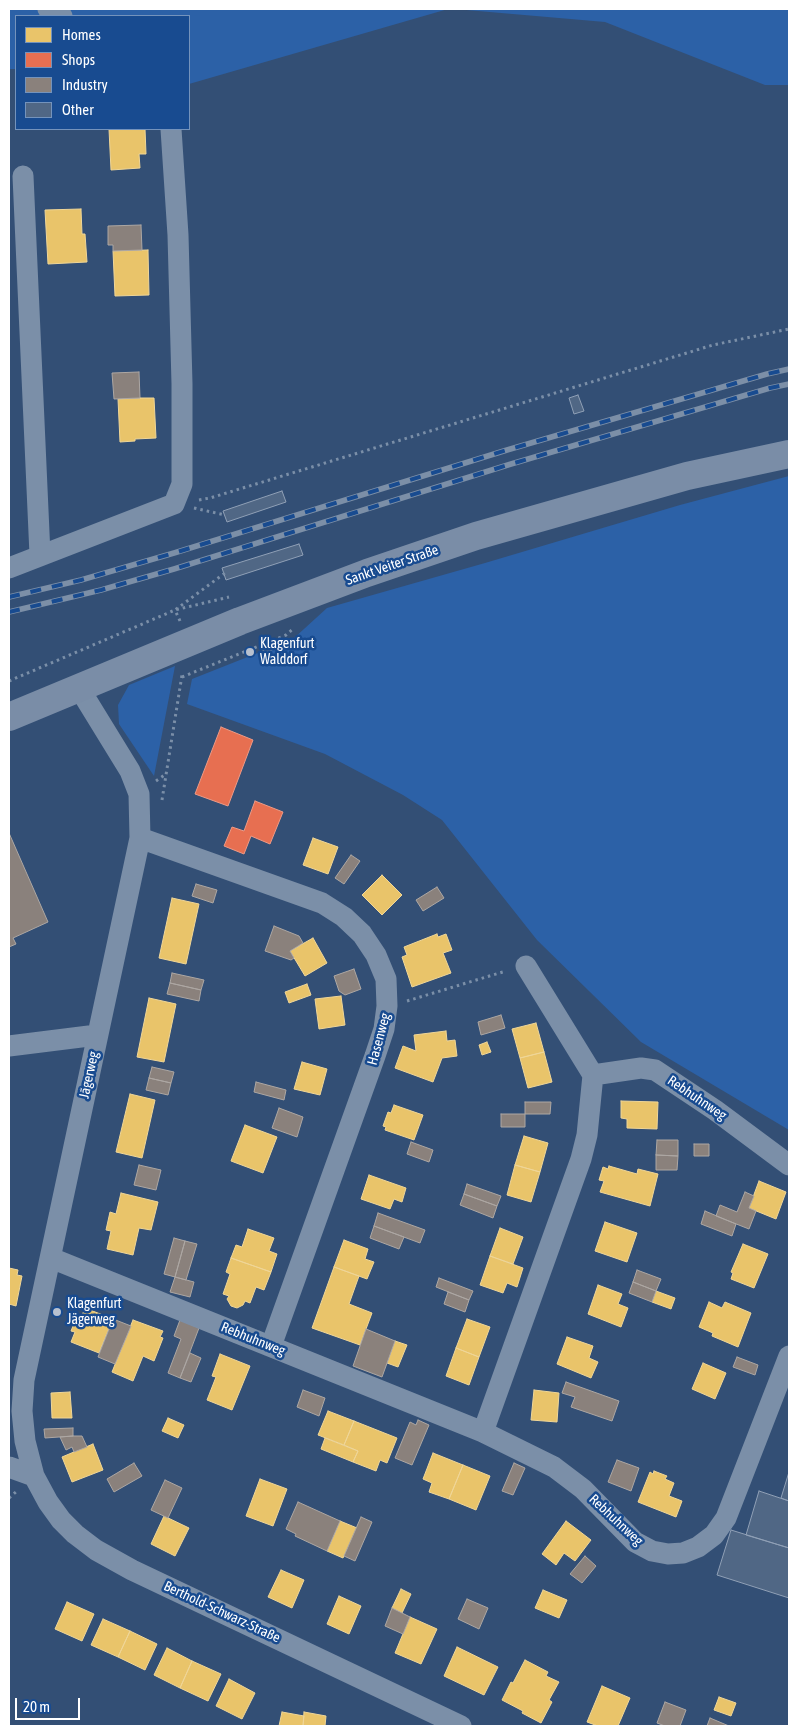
<!DOCTYPE html>
<meta charset="utf-8">
<style>
body{margin:0}
#map{position:relative;width:798px;height:1735px;overflow:hidden;background:#334f75;font-family:"Asap Condensed",sans-serif}
canvas{display:block}
.frame{position:absolute;inset:0;border:10px solid #fff;pointer-events:none}
.legend{position:absolute;left:15px;top:15px;width:175px;height:115px;box-sizing:border-box;background:#184b90;border:1px solid #7493bc;margin:0;padding:6px 9px;list-style:none;font-size:15px;color:#fff}
.legend li{display:flex;align-items:center;gap:10px;height:25px}
.legend b{width:25px;border:1px solid #7493bc}
.scale{position:absolute;left:15px;top:1698px;width:65px;height:22px;box-sizing:border-box;border:2px solid #fff;border-top:0;padding-left:6px;font-size:15px;line-height:18px;white-space:nowrap;color:#fff;-webkit-text-stroke:4px #184b90;paint-order:stroke}
</style>
<div id="map">
<canvas width="798" height="1735"></canvas>
<div class="frame"></div>
<ul class="legend">
<li><b style="height:14px;background:#e9c46a"></b>Homes</li>
<li><b style="height:14px;background:#e76f51"></b>Shops</li>
<li><b style="height:14px;background:#8a817c"></b>Industry</li>
<li><b style="height:14px;background:#506785"></b>Other</li>
</ul>
<div class="scale">20 m</div>
</div>
<script>
const c = document.querySelector('canvas').getContext('2d');
c.lineJoin = 'round';
function paint(path, color) { c.fillStyle = color; c.fill(path, 'evenodd'); }
const shape = rows => new Path2D(rows.map(r => 'M' + r).join(''));
function strokePath(path, color, width, dash) { c.strokeStyle = color; c.lineWidth = width; c.lineCap = dash ? 'butt' : 'round'; c.setLineDash(dash || []); c.stroke(path); }
function write(font, color, halo, rows, align = 'center') {
  c.font = font + ' "Asap Condensed",sans-serif'; c.lineWidth = 5; c.setLineDash([]); c.textBaseline = 'middle'; c.strokeStyle = halo; c.fillStyle = color; for (const [text, x, y, turn = 0] of rows) {
    c.save(); c.translate(x, y); c.rotate((+turn || 0) * Math.PI / 180); c.textAlign = isNaN(turn) ? turn : align; if (halo) c.strokeText(text, 0, 0); c.fillText(text, 0, 0); c.restore();
  }
}
paint(shape([
 [9,9,448,9,189,84,189,16,16,16,16,69,9,69],
 [455,9,789,9,789,85,765,85,605,22],
 [789,476,789,1130,641,1042,537,940,442,820,403,795,325,754,187,704,192,679,293,639,327,608,485,563,680,505],
 [175,666,154,776,119,724,118,705,129,685]
]), '#2c61a7');
const homes = shape([
 [109,129,145,129,146,154,139,154,140,168,111,170,109,129],
 [81,209,82,234,85,234,87,262,48,264,45,210,81,209],
 [148,250,149,295,115,296,113,251,148,250],
 [140,398,154,398,156,438,135,439,135,441,120,442,118,399,140,398],
 [313,838,338,847,328,874,303,865,313,838],
 [382,875,402,895,382,915,362,895,382,875],
 [172,898,199,904,186,964,159,958,172,898],
 [437,934,438,937,446,934,452,950,443,953,451,973,412,987,402,957,407,955,404,947,437,934],
 [313,938,327,963,305,976,290,951,313,938],
 [307,984,311,995,289,1003,285,992,307,984],
 [341,996,345,1025,319,1029,315,999,341,996],
 [149,998,176,1004,164,1062,137,1057,149,998],
 [536,1023,544,1052,520,1058,512,1029,536,1023],
 [446,1031,447,1041,455,1040,457,1056,442,1058,433,1082,395,1068,403,1046,416,1051,414,1035,446,1031],
 [487,1042,491,1052,482,1055,479,1045,487,1042],
 [544,1052,552,1082,528,1088,520,1058,544,1052],
 [302,1062,327,1069,320,1095,294,1089,302,1062],
 [130,1094,155,1100,142,1158,116,1152,130,1094],
 [621,1101,658,1102,657,1129,627,1128,627,1119,621,1118,621,1101],
 [394,1105,423,1115,414,1140,385,1130,386,1127,383,1126,388,1112,391,1113,394,1105],
 [245,1125,277,1137,263,1173,231,1161,245,1125],
 [524,1136,548,1143,540,1172,515,1165,524,1136],
 [515,1165,540,1172,531,1202,507,1195,515,1165],
 [609,1166,637,1174,638,1169,658,1174,650,1206,600,1192,604,1181,599,1180,603,1167,608,1169,609,1166],
 [369,1175,406,1188,402,1202,394,1199,390,1209,361,1199,369,1175],
 [759,1181,786,1192,776,1219,749,1208,759,1181],
 [121,1193,158,1202,151,1230,139,1228,133,1255,107,1249,111,1231,106,1230,110,1212,116,1214,121,1193],
 [605,1222,637,1233,627,1262,595,1251,605,1222],
 [500,1228,523,1237,513,1264,490,1256,500,1228],
 [248,1229,274,1238,269,1251,277,1254,271,1272,231,1258,236,1245,242,1247,248,1229],
 [344,1240,368,1249,365,1259,374,1262,367,1279,334,1267,344,1240],
 [743,1244,768,1254,754,1288,731,1279,733,1273,731,1272,743,1244],
 [490,1256,523,1268,517,1287,507,1283,503,1293,480,1285,490,1256],
 [231,1258,271,1272,264,1290,256,1287,250,1303,245,1301,243,1305,237,1308,231,1306,227,1299,229,1296,223,1294,230,1274,226,1272,231,1258],
 [334,1267,359,1276,349,1304,372,1313,360,1345,312,1328,334,1267],
 [9,1268,18,1270,17,1275,22,1276,16,1306,9,1304,9,1268],
 [598,1285,622,1294,618,1304,628,1308,621,1327,588,1314,598,1285],
 [656,1291,675,1298,671,1309,652,1302,656,1291],
 [709,1302,722,1308,725,1302,751,1313,738,1347,712,1336,713,1333,699,1327,709,1302],
 [85,1308,113,1319,99,1353,71,1342,75,1332,71,1331,77,1316,81,1318,85,1308],
 [467,1319,490,1327,479,1357,456,1348,467,1319],
 [133,1320,163,1331,160,1337,163,1338,154,1361,143,1356,133,1381,112,1372,133,1320],
 [567,1337,593,1346,589,1358,598,1362,591,1378,557,1364,567,1337],
 [395,1341,407,1345,398,1367,387,1363,395,1341],
 [456,1348,479,1357,469,1385,446,1376,456,1348],
 [220,1354,250,1366,232,1410,207,1400,216,1377,212,1376,220,1354],
 [703,1363,726,1373,715,1399,692,1389,703,1363],
 [534,1390,559,1393,557,1422,531,1420,534,1390],
 [70,1392,72,1418,52,1418,51,1393,70,1392],
 [328,1411,354,1421,344,1445,318,1435,328,1411],
 [168,1418,184,1425,178,1438,162,1431,168,1418],
 [354,1421,397,1438,387,1463,380,1460,376,1471,353,1462,358,1451,344,1445,354,1421],
 [325,1438,358,1451,353,1462,321,1449,325,1438],
 [93,1444,103,1470,72,1482,62,1457,93,1444],
 [433,1453,463,1465,449,1499,429,1492,432,1483,423,1479,433,1453],
 [463,1465,490,1476,476,1510,449,1499,463,1465],
 [654,1471,667,1476,665,1479,674,1483,669,1496,682,1501,676,1517,638,1502,650,1472,653,1474,654,1471],
 [260,1479,287,1489,273,1526,246,1516,260,1479],
 [164,1516,189,1528,175,1556,151,1544,164,1516],
 [340,1521,357,1528,343,1558,327,1551,340,1521],
 [566,1521,591,1540,575,1561,564,1553,556,1565,542,1554,566,1521],
 [281,1570,304,1580,292,1608,268,1597,281,1570],
 [401,1589,411,1594,402,1613,392,1608,401,1589],
 [543,1590,567,1600,559,1618,535,1608,543,1590],
 [339,1596,361,1606,349,1634,327,1624,339,1596],
 [67,1602,94,1614,82,1641,55,1629,67,1602],
 [410,1617,437,1629,421,1664,395,1653,410,1617],
 [103,1619,130,1631,118,1657,91,1645,103,1619],
 [130,1631,157,1644,145,1670,118,1657,130,1631],
 [457,1647,498,1667,484,1695,444,1676,457,1647],
 [167,1648,192,1661,180,1688,154,1675,167,1648],
 [525,1660,548,1672,546,1676,559,1682,549,1700,552,1702,541,1723,522,1713,523,1711,502,1700,511,1682,513,1683,525,1660],
 [192,1661,221,1674,208,1701,180,1688,192,1661],
 [229,1679,255,1693,242,1719,216,1706,229,1679],
 [602,1686,630,1698,618,1726,598,1726,587,1722,602,1686],
 [719,1697,736,1703,731,1716,714,1710,719,1697],
 [282,1712,304,1716,303,1726,279,1726,282,1712],
 [304,1712,326,1716,325,1726,303,1726,304,1712]
]);
paint(homes, '#e9c46a');
strokePath(homes, '#f0d697', 1);
const shops = shape([
 [221,727,253,740,228,806,195,794,221,727],
 [255,801,283,812,270,844,251,836,244,854,224,846,232,827,244,831,255,801]
]);
paint(shops, '#e76f51');
strokePath(shops, '#ee9a85', 1);
const industry = shape([
 [141,225,142,250,113,251,113,245,108,245,108,226,141,225],
 [139,372,140,398,114,399,112,373,139,372],
 [9,833,48,922,13,938,16,944,9,947,9,833],
 [351,855,360,861,344,884,335,878,351,855],
 [196,884,217,890,213,903,192,896,196,884],
 [437,887,444,898,423,911,416,900,437,887],
 [274,926,299,936,303,943,290,951,294,958,291,960,265,951,274,926],
 [354,969,361,989,345,995,339,991,334,976,354,969],
 [172,973,204,980,201,990,170,983,172,973],
 [170,983,201,990,199,1001,167,994,170,983],
 [501,1015,505,1028,481,1035,478,1022,501,1015],
 [152,1067,174,1072,171,1083,149,1078,152,1067],
 [149,1078,171,1083,168,1095,146,1090,149,1078],
 [256,1082,286,1090,284,1100,254,1092,256,1082],
 [525,1102,551,1102,550,1114,525,1114,525,1102],
 [279,1108,303,1117,297,1137,272,1128,279,1108],
 [501,1114,525,1114,525,1127,501,1127,501,1114],
 [657,1140,678,1140,678,1156,656,1155,657,1140],
 [411,1142,433,1150,429,1162,407,1154,411,1142],
 [694,1144,709,1144,709,1156,694,1156,694,1144],
 [656,1155,678,1156,677,1170,656,1170,656,1155],
 [139,1165,161,1170,156,1190,134,1185,139,1165],
 [467,1184,501,1196,497,1206,464,1194,467,1184],
 [745,1192,754,1196,749,1208,756,1211,749,1229,716,1216,720,1205,737,1212,745,1192],
 [464,1194,497,1206,493,1218,460,1205,464,1194],
 [705,1211,736,1224,732,1236,701,1224,705,1211],
 [378,1213,425,1230,420,1243,374,1226,378,1213],
 [374,1226,404,1237,399,1249,370,1238,374,1226],
 [174,1238,185,1241,175,1277,164,1274,174,1238],
 [185,1241,197,1244,186,1280,175,1277,185,1241],
 [637,1270,661,1279,656,1291,633,1282,637,1270],
 [175,1277,194,1282,190,1297,170,1292,175,1277],
 [439,1278,473,1291,469,1300,436,1287,439,1278],
 [633,1282,656,1291,652,1302,629,1293,633,1282],
 [448,1292,469,1300,465,1312,444,1304,448,1292],
 [113,1319,131,1326,115,1364,98,1357,113,1319],
 [180,1320,199,1328,180,1378,168,1373,181,1339,174,1336,180,1320],
 [366,1329,395,1341,382,1377,353,1366,366,1329],
 [190,1353,201,1358,191,1382,180,1378,190,1353],
 [737,1357,758,1365,755,1375,733,1367,737,1357],
 [566,1382,619,1401,612,1421,571,1407,575,1397,562,1393,566,1382],
 [303,1390,325,1398,319,1416,297,1407,303,1390],
 [418,1420,429,1425,412,1465,395,1458,410,1422,416,1425,418,1420],
 [73,1428,73,1436,45,1438,44,1429,73,1428],
 [73,1436,82,1436,87,1447,74,1452,72,1447,66,1450,60,1437,73,1436],
 [617,1460,639,1468,631,1491,608,1482,617,1460],
 [134,1463,142,1476,114,1492,107,1479,134,1463],
 [514,1463,525,1468,513,1495,502,1491,514,1463],
 [165,1480,182,1488,168,1518,151,1510,165,1480],
 [298,1502,340,1521,327,1551,295,1536,296,1534,286,1529,298,1502],
 [361,1517,372,1522,355,1561,344,1556,361,1517],
 [585,1556,596,1566,582,1583,570,1574,585,1556],
 [467,1599,488,1608,479,1629,458,1619,467,1599],
 [392,1608,410,1617,403,1634,385,1626,392,1608],
 [665,1702,686,1710,680,1726,665,1726,657,1723,665,1702],
 [710,1718,729,1726,707,1726,710,1718]
]);
paint(industry, '#8a817c');
strokePath(industry, '#ada7a3', 1);
const building = shape([
 [578,395,584,411,574,414,569,398,578,395],
 [282,491,286,502,227,522,223,511,282,491],
 [299,544,303,555,226,580,222,568,299,544],
 [277,642,279,647,264,653,262,648,277,642],
 [789,1472,789,1501,781,1498,789,1472],
 [759,1491,789,1501,789,1548,746,1535,759,1491],
 [731,1530,789,1548,789,1598,717,1575,731,1530]
]);
paint(building, '#506785');
strokePath(building, '#90a0b6', 1);
strokePath(shape([
 [199,500,210,498,713,345,789,329],
 [194,508,225,515],
 [180,621,175,610,225,573],
 [182,677,286,635,294,628],
 [9,681,175,610,229,597],
 [156,781,166,774],
 [162,800,182,675],
 [407,1001,506,971],
 [9,1498,17,1491]
]), '#7b8fa8', 3, [2.5, 4]);
strokePath(shape([
 [48,9,62,16],
 [23,176,40,555],
 [9,568,174,504,182,484,182,384,178,235,171,129],
 [79,688,130,771,139,794,140,838,24,1380,22,1411,25,1441,34,1476,48,1502,61,1520,75,1534,96,1550,132,1570,461,1726],
 [140,838,322,903,344,917,362,934,376,955,386,979,387,1006,384,1029,375,1056,271,1346],
 [9,1046,97,1035],
 [593,1075,641,1068,655,1070,715,1110,789,1165],
 [51,1258,483,1432,554,1467,583,1489,635,1542,652,1551,668,1554,683,1553,698,1547,714,1535,726,1518,789,1356],
 [483,1432,581,1159,587,1135,593,1075,526,966],
 [9,1467,34,1476]
]), '#7b8fa8', 21);
strokePath(shape([
 [9,717,240,621,367,573,476,536,687,476,789,454]
]), '#7a8da7', 28);
const rail = shape([
 [9,597,81,580,174,553,507,450,767,374,789,369],
 [9,612,101,590,174,569,511,464,770,388,789,384]
]);
strokePath(rail, '#7c8fa7', 5.5);
strokePath(rail, '#184b90', 4, [11]);
for (const [x, y, r, color] of [
 [250,652,5,"#b8c1cf"],
 [57,1312,5,"#b8c1cf"]
]) { const dot = new Path2D(); dot.arc(x, y, r, 0, 2 * Math.PI); c.fillStyle = color; c.fill(dot); strokePath(dot, '#184b90', 2); }
write('14px', '#fff', '#184b90', [
 ["Sankt Veiter Straße",392,565,-19],
 ["Hasenweg",379,1039,-75],
 ["Jägerweg",89,1075,-78],
 ["Rebhuhnweg",697,1098,34],
 ["Rebhuhnweg",253,1339,22],
 ["Rebhuhnweg",616,1520,43],
 ["Berthold-Schwarz-Straße",222,1612,25]
]);
write('14px', '#fff', '#184b90', [
 ["Klagenfurt",260,644],
 ["Walddorf",260,660],
 ["Klagenfurt",67,1304],
 ["Jägerweg",67,1320]
], 'left');
</script>
